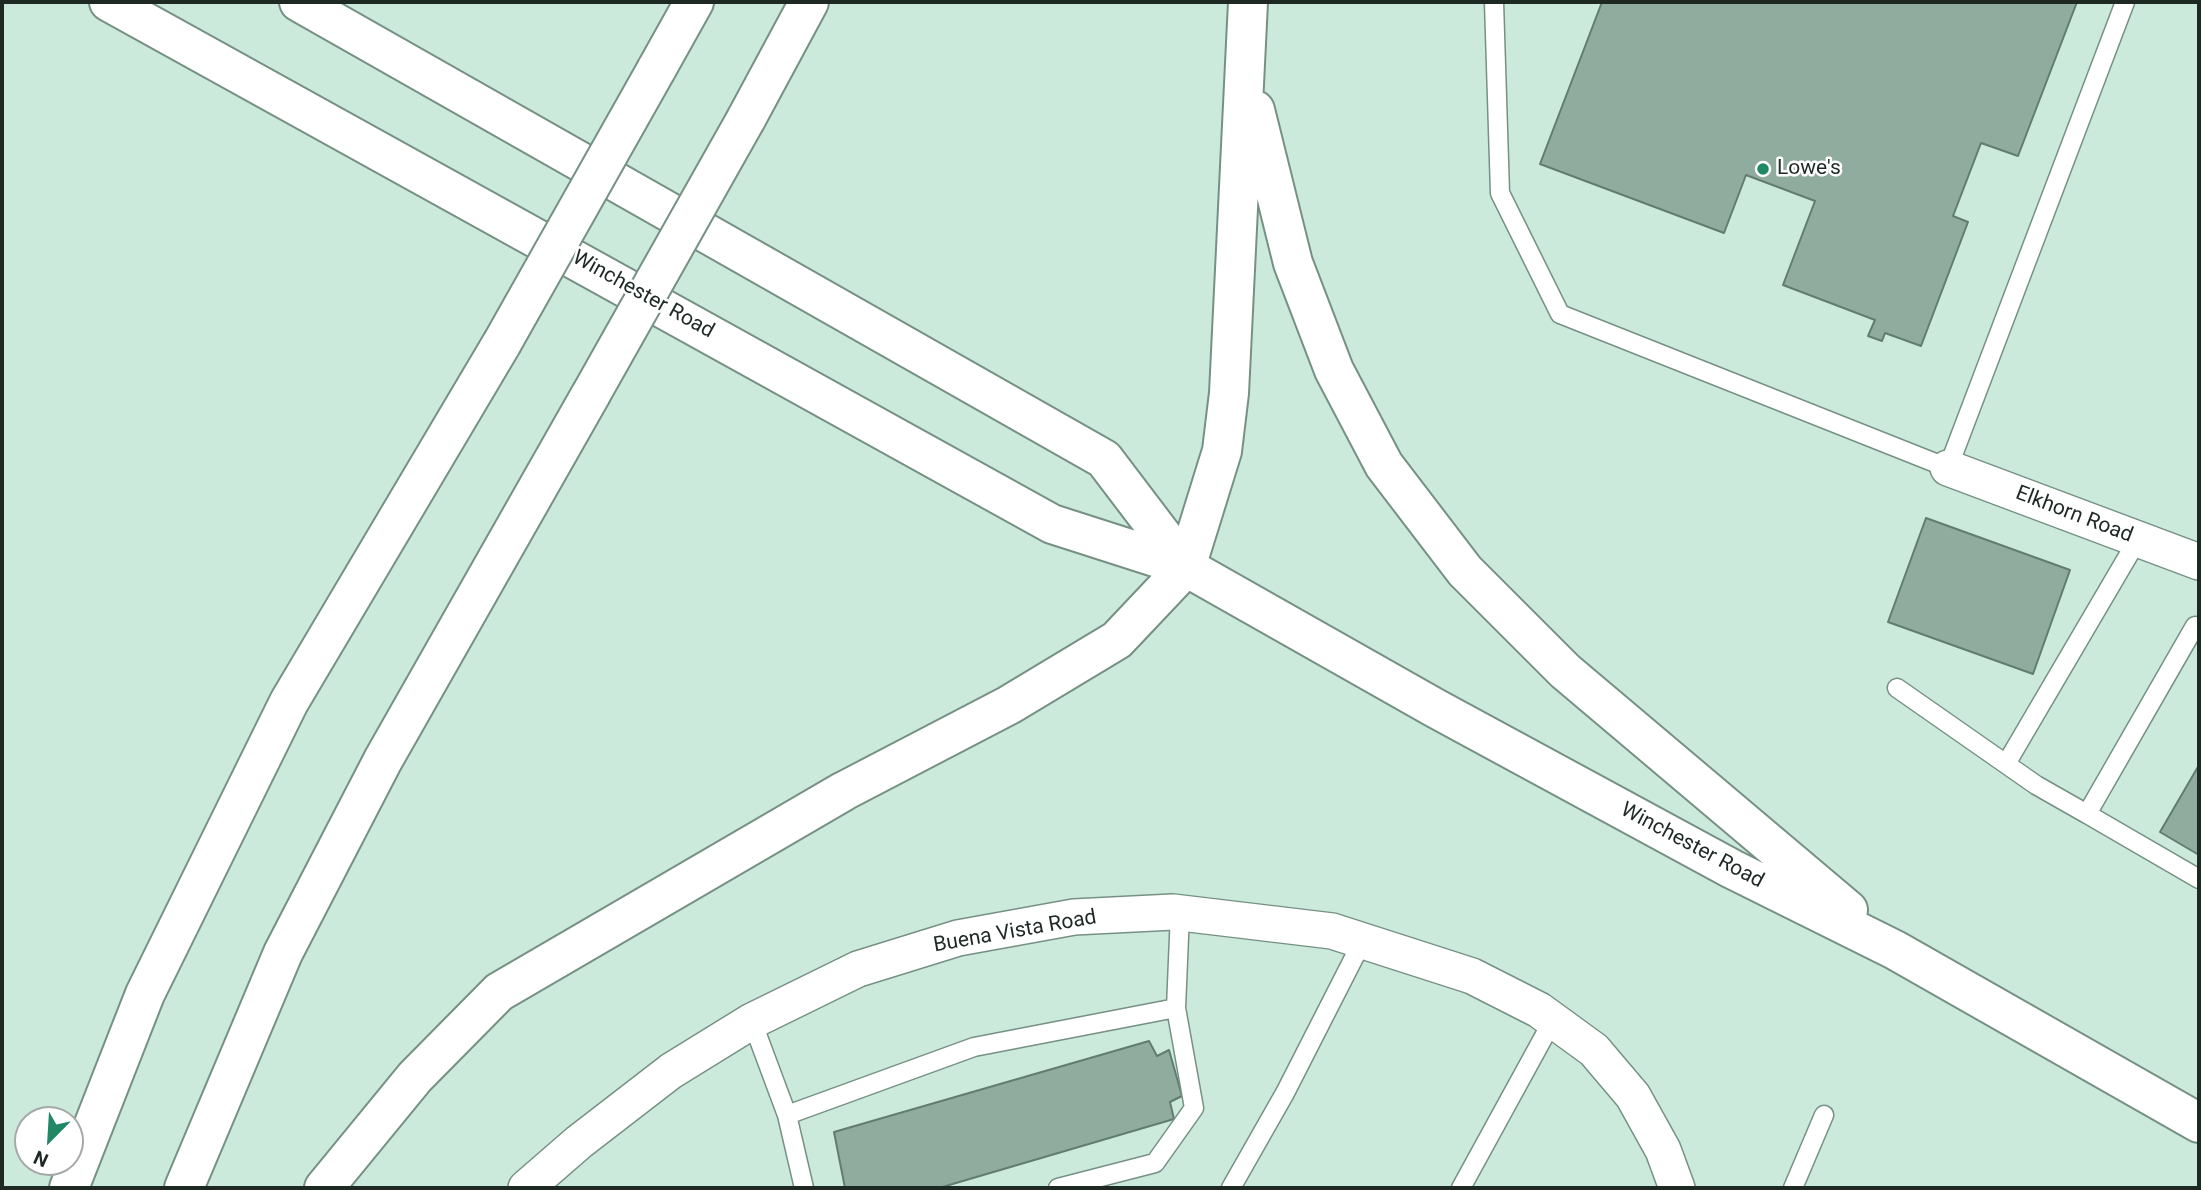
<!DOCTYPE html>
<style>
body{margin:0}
#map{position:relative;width:2201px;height:1190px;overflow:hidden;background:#cceadb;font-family:Roboto,sans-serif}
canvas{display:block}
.frame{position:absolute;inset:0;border:4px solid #1e2924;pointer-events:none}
.north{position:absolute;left:14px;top:1106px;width:70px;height:70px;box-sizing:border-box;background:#fff;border:2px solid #a5a9a7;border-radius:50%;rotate:204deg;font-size:19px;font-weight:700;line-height:28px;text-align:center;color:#1e2924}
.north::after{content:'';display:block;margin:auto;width:24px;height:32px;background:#208864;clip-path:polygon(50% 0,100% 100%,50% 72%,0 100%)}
</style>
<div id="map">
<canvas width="2201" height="1190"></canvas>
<div class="frame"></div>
<div class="north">N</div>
</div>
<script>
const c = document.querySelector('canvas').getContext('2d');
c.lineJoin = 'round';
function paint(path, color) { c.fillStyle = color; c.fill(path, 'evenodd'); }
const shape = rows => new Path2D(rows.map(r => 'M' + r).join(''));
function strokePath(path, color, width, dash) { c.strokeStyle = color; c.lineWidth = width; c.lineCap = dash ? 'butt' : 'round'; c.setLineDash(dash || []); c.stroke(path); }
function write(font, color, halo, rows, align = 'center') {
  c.font = font + ' Roboto,sans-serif'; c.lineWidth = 5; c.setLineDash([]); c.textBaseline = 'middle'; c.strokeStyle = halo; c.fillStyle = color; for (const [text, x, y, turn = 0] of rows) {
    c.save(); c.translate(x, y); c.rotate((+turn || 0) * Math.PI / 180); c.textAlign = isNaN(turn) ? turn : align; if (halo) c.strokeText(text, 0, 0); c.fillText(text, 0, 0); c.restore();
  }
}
const building = shape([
 [1602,2,2077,2,2018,156,1981,143,1953,216,1968,222,1921,346,1885,333,1882,341,1868,336,1875,320,1783,285,1815,201,1746,175,1724,233,1540,164,1602,2],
 [1926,518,2070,570,2033,674,1888,622,1926,518],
 [2199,765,2199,855,2160,832,2199,765],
 [1149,1041,1157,1056,1169,1050,1182,1096,1170,1102,1174,1119,939,1188,845,1188,834,1132,1149,1041]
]);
paint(building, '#90ac9f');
strokePath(building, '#627d70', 2);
const lane = shape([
 [1494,2,1500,193,1560,314,1948,468,2125,2],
 [2199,628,2195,626,2087,814,2199,879],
 [1897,688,2036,785,2087,814],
 [2006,764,2138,539],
 [752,1021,787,1115,974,1047,1176,1008,1180,913],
 [787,1115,804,1188],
 [1058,1188,1155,1163,1194,1108,1176,1008],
 [1231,1188,1285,1093,1363,940],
 [1461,1188,1553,1020],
 [1793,1188,1824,1115]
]);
const street = shape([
 [1948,468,2199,562],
 [526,1188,579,1142,671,1071,752,1021,858,969,958,938,1074,917,1173,912,1332,931,1472,976,1539,1010,1594,1050,1633,1096,1663,1150,1677,1188]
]);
const highway = shape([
 [109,2,1052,524,1186,567,1435,708,1732,869,1895,950,2199,1123],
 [299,2,1104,459,1186,567],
 [656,70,694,2],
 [1255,110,1293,263,1334,370,1384,465,1465,571,1565,671,1848,910],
 [746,119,809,2],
 [69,1188,145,994,289,702,502,343],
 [184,1188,283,953,383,760,591,394],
 [324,1188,415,1077,499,992,844,791,1009,705,1117,640,1186,567,1222,451,1229,393,1248,2]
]);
strokePath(lane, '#769184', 21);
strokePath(street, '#769184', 38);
strokePath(highway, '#769184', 42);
strokePath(lane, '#fff', 18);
strokePath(street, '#fff', 35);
strokePath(highway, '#fff', 38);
const highwayBridge = shape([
 [502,343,656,70],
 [591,394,746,119]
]);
strokePath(highwayBridge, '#769184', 42, []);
strokePath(highwayBridge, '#fff', 38);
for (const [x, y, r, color] of [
 [1763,169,7,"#208864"]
]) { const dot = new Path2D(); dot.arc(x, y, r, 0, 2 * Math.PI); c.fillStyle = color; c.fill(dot); strokePath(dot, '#fff', 2.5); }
write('21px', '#1e2924', '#fff', [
 ["Lowe's",1777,169]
], 'left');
write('21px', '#1e2924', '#fff', [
 ["Winchester Road",643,295,29],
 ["Elkhorn Road",2074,515,21],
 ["Winchester Road",1692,846,28],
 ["Buena Vista Road",1015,932,-10]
]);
</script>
